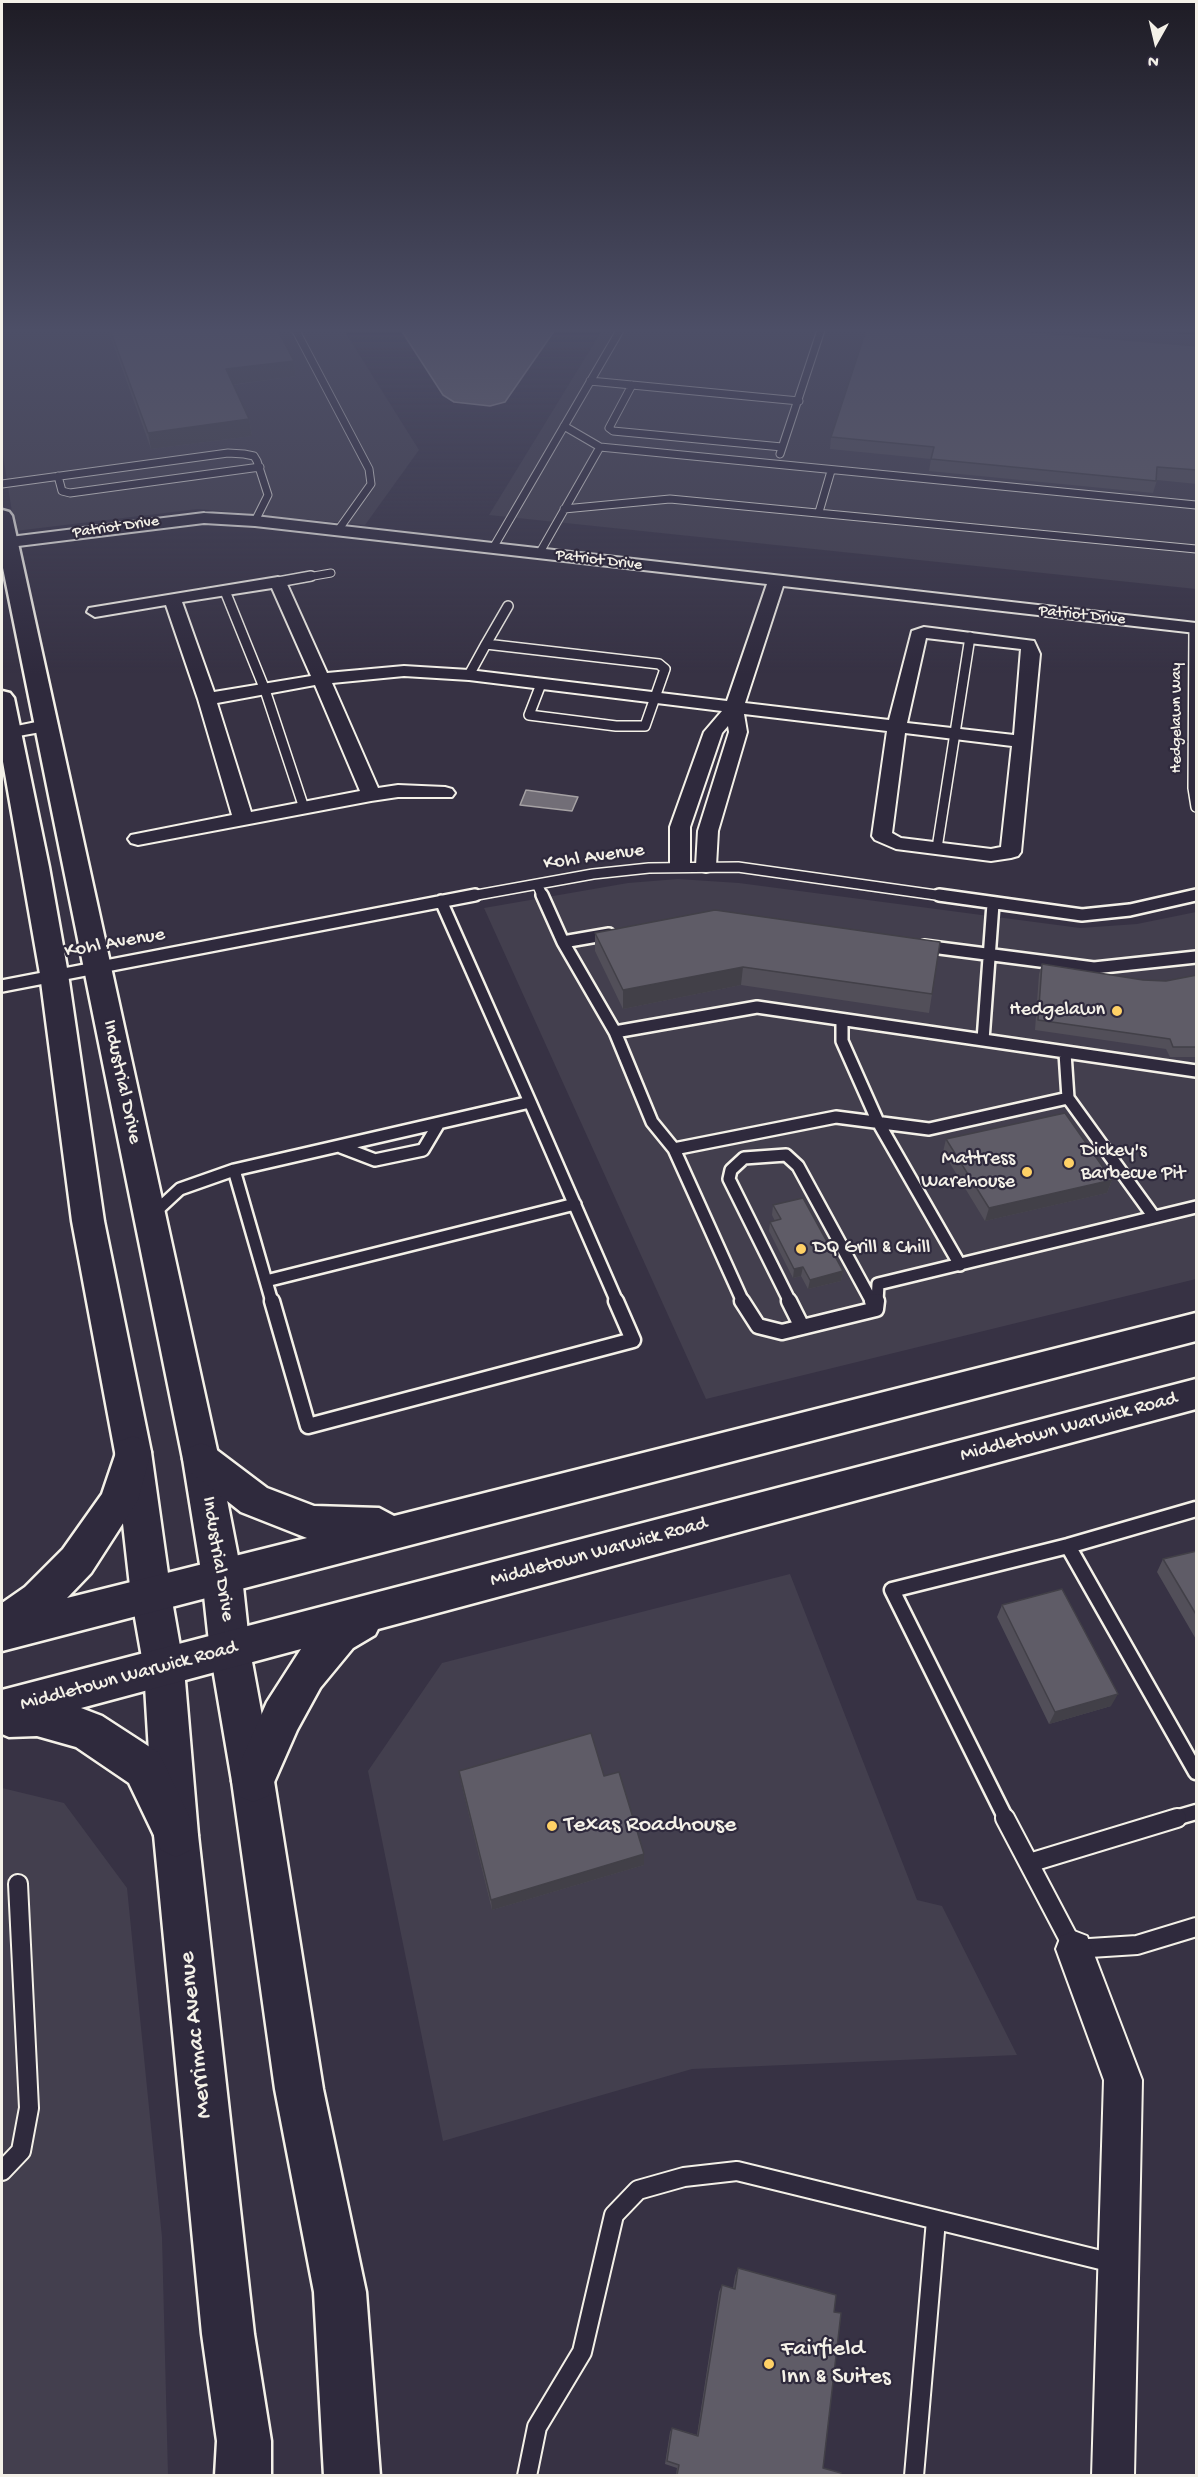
<!DOCTYPE html>
<style>
body{margin:0}
#map{position:relative;width:1198px;height:2477px;overflow:hidden;background:#373244;font-family:"Gochi Hand",sans-serif}
canvas{display:block}
.frame{position:absolute;inset:0;border:3px solid #f4f1e8;pointer-events:none}
.north{position:absolute;left:1126px;top:12px;width:60px;height:60px;-webkit-text-stroke:4px #2f2a3d;paint-order:stroke;rotate:188deg;font-size:16px;font-weight:700;line-height:24px;text-align:center;color:#f4f1e8}
.north::after{content:'';display:block;margin:auto;width:21px;height:27px;background:#f4f1e8;clip-path:polygon(50% 0,100% 100%,50% 72%,0 100%)}
</style>
<div id="map">
<canvas width="1198" height="2477"></canvas>
<div class="frame"></div>
<div class="north">N</div>
</div>
<script>
const c = document.querySelector('canvas').getContext('2d');
c.lineJoin = 'round';
function paint(path, color) { c.fillStyle = color; c.fill(path, 'evenodd'); }
const shape = rows => new Path2D(rows.map(r => 'M' + r).join(''));
function strokePath(path, color, width, dash) { c.strokeStyle = color; c.lineWidth = width; c.lineCap = dash ? 'butt' : 'round'; c.setLineDash(dash || []); c.stroke(path); }
function write(font, color, halo, rows, align = 'center') {
  c.font = font + ' "Gochi Hand",sans-serif'; c.lineWidth = 4.5; c.setLineDash([]); c.textBaseline = 'middle'; c.strokeStyle = halo; c.fillStyle = color; for (const [text, x, y, turn = 0] of rows) {
    c.save(); c.translate(x, y); c.rotate((+turn || 0) * Math.PI / 180); c.textAlign = isNaN(turn) ? turn : align; if (halo) c.strokeText(text, 0, 0); c.fillText(text, 0, 0); c.restore();
  }
}
paint(shape([
 [2,327,342,327,419,450,365,525,198,509,15,531,2,449],
 [604,327,1100,327,1196,335,1196,589,489,515],
 [678,879,739,883,1080,928,1137,924,1196,912,1196,1279,706,1399,484,908,628,883],
 [790,1574,917,1900,942,1906,1017,2055,692,2069,443,2141,368,1771,442,1663],
 [2,1788,64,1803,127,1888,162,2237,168,2475,2,2475]
]), '#433f4e');
const water = shape([
 [399,327,557,327,505,402,490,406,454,402,443,395,399,327],
 [526,790,578,797,572,811,520,805,526,790]
]);
paint(water, '#726e77');
strokePath(water, '#a6a2a4', 1.5);
const laneFar4 = shape([
 [294,327,369,469,371,484,339,529],
 [590,381,799,401],
 [632,385,609,428,613,431,782,447],
 [564,426,600,447,1196,505],
 [780,454,822,327],
 [58,476,62,491,70,493,260,467],
 [2,484,228,453,244,454,254,456,257,461,268,495,255,521],
 [564,509,670,499,1196,549],
 [819,512,831,471],
 [493,548,622,327],
 [539,554,600,447],
 [302,578,331,573]
]);
const laneFar3 = shape([
 [278,582,311,576],
 [225,591,265,690,304,808],
 [1194,628,1193,788,1196,807],
 [486,644,508,606],
 [469,675,486,644,659,664,665,669,645,726,616,726,529,715,541,684],
 [937,848,970,637],
 [537,884,543,897],
 [466,897,593,874,649,868,738,867,950,897],
 [1189,897,1196,895]
]);
const laneFar2 = shape([
 [542,895,563,942,615,1032,757,1007,1196,1071],
 [939,895,1082,915,1130,910,1196,895],
 [441,901,530,1102],
 [563,942,609,934],
 [924,946,1094,968,1196,957],
 [2,986,475,895],
 [842,1020,842,1041,878,1122,960,1265],
 [615,1032,652,1122,674,1149,743,1302],
 [983,1040,993,904],
 [1068,1098,1154,1217],
 [530,1102,617,1302],
 [341,1147,375,1160,423,1150,439,1123],
 [674,1149,836,1117,929,1129,1068,1098,1065,1053],
 [153,1214,180,1189,234,1170],
 [266,1281,575,1204],
 [272,1302,234,1170,530,1102],
 [790,1302,729,1179,731,1170,744,1158,786,1155,798,1166,872,1302],
 [877,1302,878,1284,1196,1207]
]);
const laneFar1 = shape([
 [272,1301,308,1426,633,1340,616,1301],
 [742,1301,758,1326,782,1332,876,1309,877,1301],
 [789,1301,802,1327],
 [872,1301,876,1309],
 [1068,1546,1196,1772],
 [1006,1819,892,1590,1068,1546,1196,1509],
 [1172,1819,1196,1812]
]);
const lane = shape([
 [1005,1818,1074,1949,1137,1945,1196,1927],
 [1029,1863,1177,1818],
 [2,2171,21,2151,29,2108,18,1884],
 [527,2476,537,2427,582,2352,614,2215,638,2190,684,2177,737,2171,1113,2263],
 [914,2476,936,2220]
]);
const street = shape([
 [204,513,255,516,1196,623,1196,633,783,586,745,703,889,720,912,631,924,627,1034,641,1040,654,1021,852,1018,856,1011,858,991,861,896,849,875,840,872,836,887,731,744,714,747,732,718,831,716,866,713,870,706,872,699,870,696,866,698,831,729,732,728,726,722,733,690,827,690,867,687,871,673,871,670,867,670,827,704,732,722,711,469,680,404,676,332,683,378,788,398,785,445,787,452,789,455,793,452,797,398,797,371,801,138,845,131,843,128,839,131,835,232,815,198,699,166,605,95,617,87,612,89,608,278,577,286,582,327,673,404,666,469,670,727,701,767,584,255,526,204,523,2,548,2,538,204,513],
 [272,588,311,676,214,692,182,602,272,588],
 [926,638,1021,649,1014,735,907,723,926,638],
 [315,685,360,791,251,812,217,703,315,685],
 [905,733,1012,746,1001,847,991,849,901,838,892,833,905,733],
 [46,720,55,726,52,730,2,739,2,729,46,720],
 [1074,1931,1087,1936,1142,2080,1134,2476,1092,2476,1104,2080,1056,1949,1061,1936,1074,1931]
]);
const secondary = shape([
 [2,510,9,512,12,516,219,1459,242,1577,250,1651,274,1781,323,2089,366,2292,380,2476,324,2476,314,2292,275,2089,232,1781,210,1651,202,1577,183,1459,2,563,2,510],
 [2,691,10,693,14,698,49,867,68,974,104,1221,151,1452,171,1595,184,1669,198,1835,254,2334,271,2441,271,2476,215,2476,217,2441,202,2334,154,1835,144,1669,131,1595,115,1452,72,1221,40,974,2,756,2,691]
]);
const primary = shape([
 [1196,1313,1196,1341,2,1651,2,1603,25,1587,63,1549,102,1494,120,1441,133,1436,146,1441,151,1452,138,1500,91,1573,67,1598,307,1538,241,1512,188,1470,183,1459,188,1448,201,1443,214,1448,267,1488,314,1506,379,1508,394,1516,1196,1313],
 [1196,1379,1196,1409,378,1629,375,1635,353,1648,320,1688,297,1730,268,1796,253,1802,238,1796,232,1781,267,1702,301,1649,81,1708,102,1716,159,1753,198,1835,191,1850,176,1857,161,1850,129,1783,76,1747,37,1736,9,1737,2,1734,2,1690,1196,1379]
]);
strokePath(laneFar4, '#f4f1e8', 9);
strokePath(laneFar3, '#f4f1e8', 12);
strokePath(laneFar2, '#f4f1e8', 16);
strokePath(laneFar1, '#f4f1e8', 19);
strokePath(lane, '#f4f1e8', 22);
strokePath(street, '#f4f1e8', 4);
strokePath(secondary, '#f4f1e8', 5);
strokePath(primary, '#f4f1e8', 5);
strokePath(laneFar4, '#2f2a3d', 7);
strokePath(laneFar3, '#2f2a3d', 9);
strokePath(laneFar2, '#2f2a3d', 11);
strokePath(laneFar1, '#2f2a3d', 14);
strokePath(lane, '#2f2a3d', 18);
paint(street, '#2f2a3d');
paint(secondary, '#2f2a3d');
paint(primary, '#2f2a3d');
paint(shape([
 [107,327,276,327,294,361,296,376,233,385,249,419,252,436,151,449],
 [1197,346,1197,484,1157,480,1153,493,929,471,931,459,830,449,831,437],
 [595,933,932,994,929,1013,741,985,623,1009,595,951],
 [1042,964,1143,980,1166,981,1197,975,1197,1057,1170,1057,1166,1049,1035,1030,1039,974],
 [946,1139,1112,1180,1107,1193,985,1221,943,1152],
 [773,1205,843,1271,841,1281,808,1289,801,1276,793,1278,769,1231,770,1222,775,1221,772,1215],
 [1197,1551,1197,1641,1157,1572,1163,1559],
 [1002,1605,1111,1706,1049,1724,997,1617],
 [459,1771,604,1776,644,1865,492,1910,461,1782],
 [738,2268,823,2468,841,2475,676,2475,677,2468,665,2464,670,2432,672,2428,697,2435,719,2292,722,2285,733,2288,735,2276]
]), '#524f59');
paint(shape([
 [294,361,296,376,229,385,226,369],
 [249,419,252,436,151,449,148,433],
 [743,967,741,985,623,1009,623,990],
 [1112,1180,1107,1193,985,1221,989,1208],
 [803,1267,801,1276,793,1278,794,1269],
 [843,1271,841,1281,808,1289,810,1280],
 [1118,1694,1111,1706,1049,1724,1055,1712],
 [644,1854,644,1865,492,1910,491,1900]
]), '#424048');
const building = shape([
 [109,327,276,327,294,361,226,369,249,419,148,433,109,327],
 [867,327,971,327,1197,346,1197,470,1157,467,1156,481,931,459,934,447,831,437,867,327],
 [715,910,940,942,932,994,743,967,623,990,595,933,715,910],
 [1042,964,1143,980,1166,981,1197,975,1197,1047,1173,1047,1170,1039,1038,1020,1042,964],
 [1065,1113,1112,1180,989,1208,946,1139,1065,1113],
 [803,1198,843,1271,810,1280,803,1267,794,1269,770,1222,781,1219,773,1205,803,1198],
 [1197,1551,1197,1616,1163,1559,1197,1551],
 [1062,1589,1118,1694,1055,1712,1002,1605,1062,1589],
 [591,1733,604,1776,619,1772,644,1854,491,1900,459,1771,591,1733],
 [738,2268,836,2295,834,2312,841,2313,823,2468,841,2473,841,2475,677,2475,679,2465,667,2461,672,2428,698,2436,722,2285,735,2289,738,2268]
]);
paint(building, '#5f5c67');
strokePath(building, '#424048', 1.5);
const sky = c.createLinearGradient(0, 0, 0, 674);
sky.addColorStop(0, '#1e1c25');
sky.addColorStop(0.49, '#4d4f67');
sky.addColorStop(1, '#4d4f6700');
c.fillStyle = sky;
c.fillRect(0, 0, 1198, 674);
for (const [x, y, r, color] of [
 [1117,1011,6,"#ffd166"],
 [1069,1163,6,"#ffd166"],
 [1027,1172,6,"#ffd166"],
 [801,1249,6,"#ffd166"],
 [552,1826,6,"#ffd166"],
 [769,2364,6,"#ffd166"]
]) { const dot = new Path2D(); dot.arc(x, y, r, 0, 2 * Math.PI); c.fillStyle = color; c.fill(dot); strokePath(dot, '#2f2a3d', 2); }
write('16px', '#f4f1e8', '#2f2a3d', [
 ["Patriot Drive",116,528,-8],
 ["Patriot Drive",599,561,7],
 ["Patriot Drive",1082,616,6],
 ["Hedgelawn Way",1178,718,-90]
]);
write('20px', '#f4f1e8', '#2f2a3d', [
 ["Kohl Avenue",594,858,-8],
 ["Kohl Avenue",115,944,-10],
 ["Industrial Drive",121,1082,78],
 ["Middletown Warwick Road",1069,1428,-15],
 ["Middletown Warwick Road",599,1553,-15],
 ["Industrial Drive",217,1559,81],
 ["Middletown Warwick Road",129,1677,-15]
]);
write('20px', '#f4f1e8', '#2f2a3d', [
 ["Hedgelawn",1105,1011],
 ["Dickey's",1081,1152,"left"],
 ["Barbecue Pit",1081,1175,"left"],
 ["Mattress",1015,1160],
 ["Warehouse",1015,1183],
 ["DQ Grill & Chill",813,1249,"left"]
], 'right');
write('24px', '#f4f1e8', '#2f2a3d', [
 ["Texas Roadhouse",564,1826],
 ["Fairfield",781,2350],
 ["Inn & Suites",781,2378]
], 'left');
write('24px', '#f4f1e8', '#2f2a3d', [
 ["Merrimac Avenue",197,2035,-96]
]);
</script>
